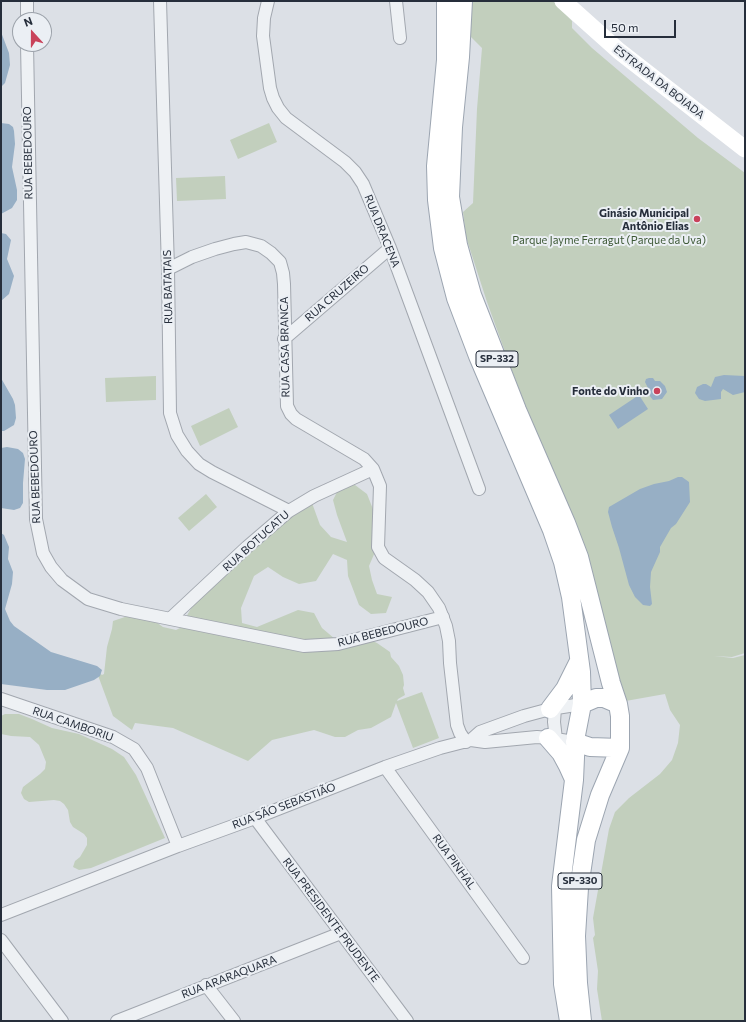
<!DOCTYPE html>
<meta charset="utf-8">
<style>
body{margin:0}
#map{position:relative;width:746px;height:1022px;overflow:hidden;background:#dce0e6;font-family:Commissioner,sans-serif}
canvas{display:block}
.frame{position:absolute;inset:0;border:2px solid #262e3b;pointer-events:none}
.north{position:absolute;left:12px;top:12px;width:40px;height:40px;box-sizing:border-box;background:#ebeff4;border:1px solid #9ca2aa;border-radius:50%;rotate:339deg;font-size:11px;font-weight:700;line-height:16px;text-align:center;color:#262e3b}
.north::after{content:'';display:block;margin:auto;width:14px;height:18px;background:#c9425a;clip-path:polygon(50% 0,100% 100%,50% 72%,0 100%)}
.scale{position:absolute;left:604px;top:20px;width:72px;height:18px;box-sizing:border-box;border:2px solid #262e3b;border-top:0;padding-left:5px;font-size:12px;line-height:14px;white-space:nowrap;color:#262e3b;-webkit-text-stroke:3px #ebeff4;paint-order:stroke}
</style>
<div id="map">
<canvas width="746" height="1022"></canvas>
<div class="frame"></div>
<div class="north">N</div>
<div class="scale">50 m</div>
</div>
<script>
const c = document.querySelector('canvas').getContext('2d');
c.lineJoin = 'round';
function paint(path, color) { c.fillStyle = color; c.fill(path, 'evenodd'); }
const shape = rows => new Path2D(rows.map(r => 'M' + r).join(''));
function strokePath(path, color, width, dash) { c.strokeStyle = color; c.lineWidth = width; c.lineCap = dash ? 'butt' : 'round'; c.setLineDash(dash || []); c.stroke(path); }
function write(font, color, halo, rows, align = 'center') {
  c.font = font + ' Commissioner,sans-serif'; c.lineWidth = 4; c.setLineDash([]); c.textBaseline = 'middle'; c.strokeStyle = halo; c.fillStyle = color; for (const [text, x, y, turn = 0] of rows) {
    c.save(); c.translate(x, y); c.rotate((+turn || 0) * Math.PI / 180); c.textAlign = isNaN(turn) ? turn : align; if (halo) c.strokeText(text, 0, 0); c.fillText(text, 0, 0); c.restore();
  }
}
paint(shape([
 [469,1,553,1,572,21,572,28,592,48,698,138,745,173,745,653,732,657,714,656,733,658,745,655,745,1021,602,1021,597,989,598,971,593,938,595,935,593,918,609,829,615,812,629,798,660,774,672,760,678,743,680,725,670,710,665,694,620,702,544,453,512,371,487,302,466,237,463,212,473,203,477,109,482,48,471,37],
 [269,123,277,142,238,159,230,140],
 [225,176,226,199,177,201,176,178],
 [156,376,156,400,106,402,105,378],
 [229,408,238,427,200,446,191,426],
 [355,485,367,494,378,522,375,552,369,566,372,580,377,594,392,597,386,613,371,614,359,605,348,576,347,560,333,554,316,581,299,584,283,577,268,567,254,576,241,608,242,623,257,627,298,610,314,613,322,628,335,639,349,634,364,637,377,643,390,652,391,657,399,666,403,675,404,685,403,688,405,695,398,699,397,701,422,692,439,738,413,748,396,703,391,717,371,728,358,730,345,737,335,737,314,730,272,740,248,761,173,728,135,723,132,730,113,716,96,670,102,675,104,674,107,647,112,629,113,621,131,615,156,622,163,627,176,630,180,628,194,603,291,515,312,503,320,525,331,537,347,542,337,515,333,500,340,486],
 [206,494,217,507,189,531,178,518],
 [5,714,19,714,32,719,52,728,79,734,112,749,124,757,136,775,165,838,91,868,79,870,73,867,75,861,80,857,87,845,87,838,84,834,73,827,70,822,68,810,64,804,60,801,54,800,29,802,24,799,21,793,23,787,40,774,45,769,46,762,39,745,30,737,11,736,1,734,1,716]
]), '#c2cfbd');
paint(shape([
 [1,32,9,53,10,65,5,83,1,87],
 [1,123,9,124,13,127,14,131,15,144,12,167,17,190,17,200,12,208,1,214],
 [1,233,6,234,11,240,7,259,14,276,9,294,1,301],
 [724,375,745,376,745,392,733,395,723,389,721,392,721,399,705,401,699,399,695,393,697,387,703,384,706,384,711,387,715,377],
 [1,378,13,399,15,405,16,418,14,425,4,431,1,431],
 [649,378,653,378,655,381,660,381,665,386,667,392,662,399,653,400,649,395,648,388,645,382,646,379],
 [639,395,648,409,618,429,609,415],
 [7,447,18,449,23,453,25,459,23,483,23,503,20,508,14,510,1,508,1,448],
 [678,477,682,477,689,482,690,502,676,524,671,528,660,547,660,552,651,572,650,587,652,604,650,606,643,605,635,597,629,585,619,548,612,527,608,512,609,507,640,489,654,484,669,481],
 [1,533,4,535,9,547,8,559,13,572,12,584,5,609,10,621,14,626,51,652,97,666,102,670,100,676,94,680,65,690,47,690,1,684]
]), '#97afc5');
const street = shape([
 [27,1,27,20],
 [160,1,168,269,170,413,177,435,187,451,199,464,212,472,289,511],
 [268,1,264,18,263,36,270,88,273,98,278,108,286,118,345,162,355,172,363,184,390,248,479,489],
 [396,1,400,38],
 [27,44,36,519,43,553,51,567,62,580,88,599,121,609,304,646,338,644,443,617],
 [168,269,192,257,215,249,234,244,246,242,261,246,271,253,280,262,283,273,284,284,287,406,291,414,296,419,364,459,373,469,380,486,378,547,384,558,415,580,428,592,439,608,446,626,449,641,450,663,457,725,460,733,466,742],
 [284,339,390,248],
 [171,618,247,547,289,511,314,496,373,469],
 [1,699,113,737,134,749,147,768,178,846],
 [555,708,554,722,556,739],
 [471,740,480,732,524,716,550,709,582,704],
 [385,767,523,958],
 [255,818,407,1021],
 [1,915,178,846,255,818,385,767,440,748,471,740,485,742,537,737,548,738,575,742],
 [1,940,62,1021],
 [206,985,234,1021],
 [117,1021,341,933]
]);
const primary = shape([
 [446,1,446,60,436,166,437,200,443,248,456,298,478,356,552,530,563,562,571,597,581,672,582,704,576,735,574,780,561,886,563,984,569,1021],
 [463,1,460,57,453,127,450,197,458,245,472,295,517,410,566,523,579,557,611,683,618,704,620,716,620,748,600,795,586,840,579,888,576,936,578,983,582,1021],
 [582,704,596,698,604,698,618,704],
 [550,709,565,689,579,661],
 [548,738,561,753,568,766,573,777],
 [575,742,590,747,620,748]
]);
strokePath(street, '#a2a7af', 14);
strokePath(primary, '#9ca5b1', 20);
strokePath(street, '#eef1f4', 12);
strokePath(shape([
 [563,1,619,51,745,149]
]), '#fff', 17);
strokePath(primary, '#fff', 18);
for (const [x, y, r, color] of [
 [697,219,4,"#c9425a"],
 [657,391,4,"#c9425a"]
]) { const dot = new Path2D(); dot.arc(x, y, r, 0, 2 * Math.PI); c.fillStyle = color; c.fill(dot); strokePath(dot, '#ebeff4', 1.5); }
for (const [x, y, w] of [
 [497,359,42],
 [580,881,44]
]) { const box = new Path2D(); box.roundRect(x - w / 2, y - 8, w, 16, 3); c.fillStyle = '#ebeff4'; c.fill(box); strokePath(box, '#262e3b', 1); }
write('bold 10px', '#262e3b', null, [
 ["SP-332",497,359],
 ["SP-330",580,881]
]);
write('11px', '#262e3b', '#ebeff4', [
 ["ESTRADA DA BOIADA",659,82,38],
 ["RUA BEBEDOURO",28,153,-91],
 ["RUA DRACENA",382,231,68],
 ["RUA BATATAIS",168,287,-91],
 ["RUA CRUZEIRO",337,293,-41],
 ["RUA CASA BRANCA",285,347,-91],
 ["RUA BEBEDOURO",35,477,-92],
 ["RUA BOTUCATU",256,541,-42],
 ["RUA BEBEDOURO",383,632,-14],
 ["RUA CAMBORIU",73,724,19],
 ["RUA SÃO SEBASTIÃO",284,806,-21],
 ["RUA PINHAL",454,862,54],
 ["RUA PRESIDENTE PRUDENTE",331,920,53],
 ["RUA ARARAQUARA",229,977,-21]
]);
write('bold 11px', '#262e3b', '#ebeff4', [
 ["Ginásio Municipal",689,213],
 ["Antônio Elias",689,226],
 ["Fonte do Vinho",649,391]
], 'right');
write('11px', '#3b5734', '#ebeff4', [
 ["Parque Jayme Ferragut (Parque da Uva)",609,240]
]);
</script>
